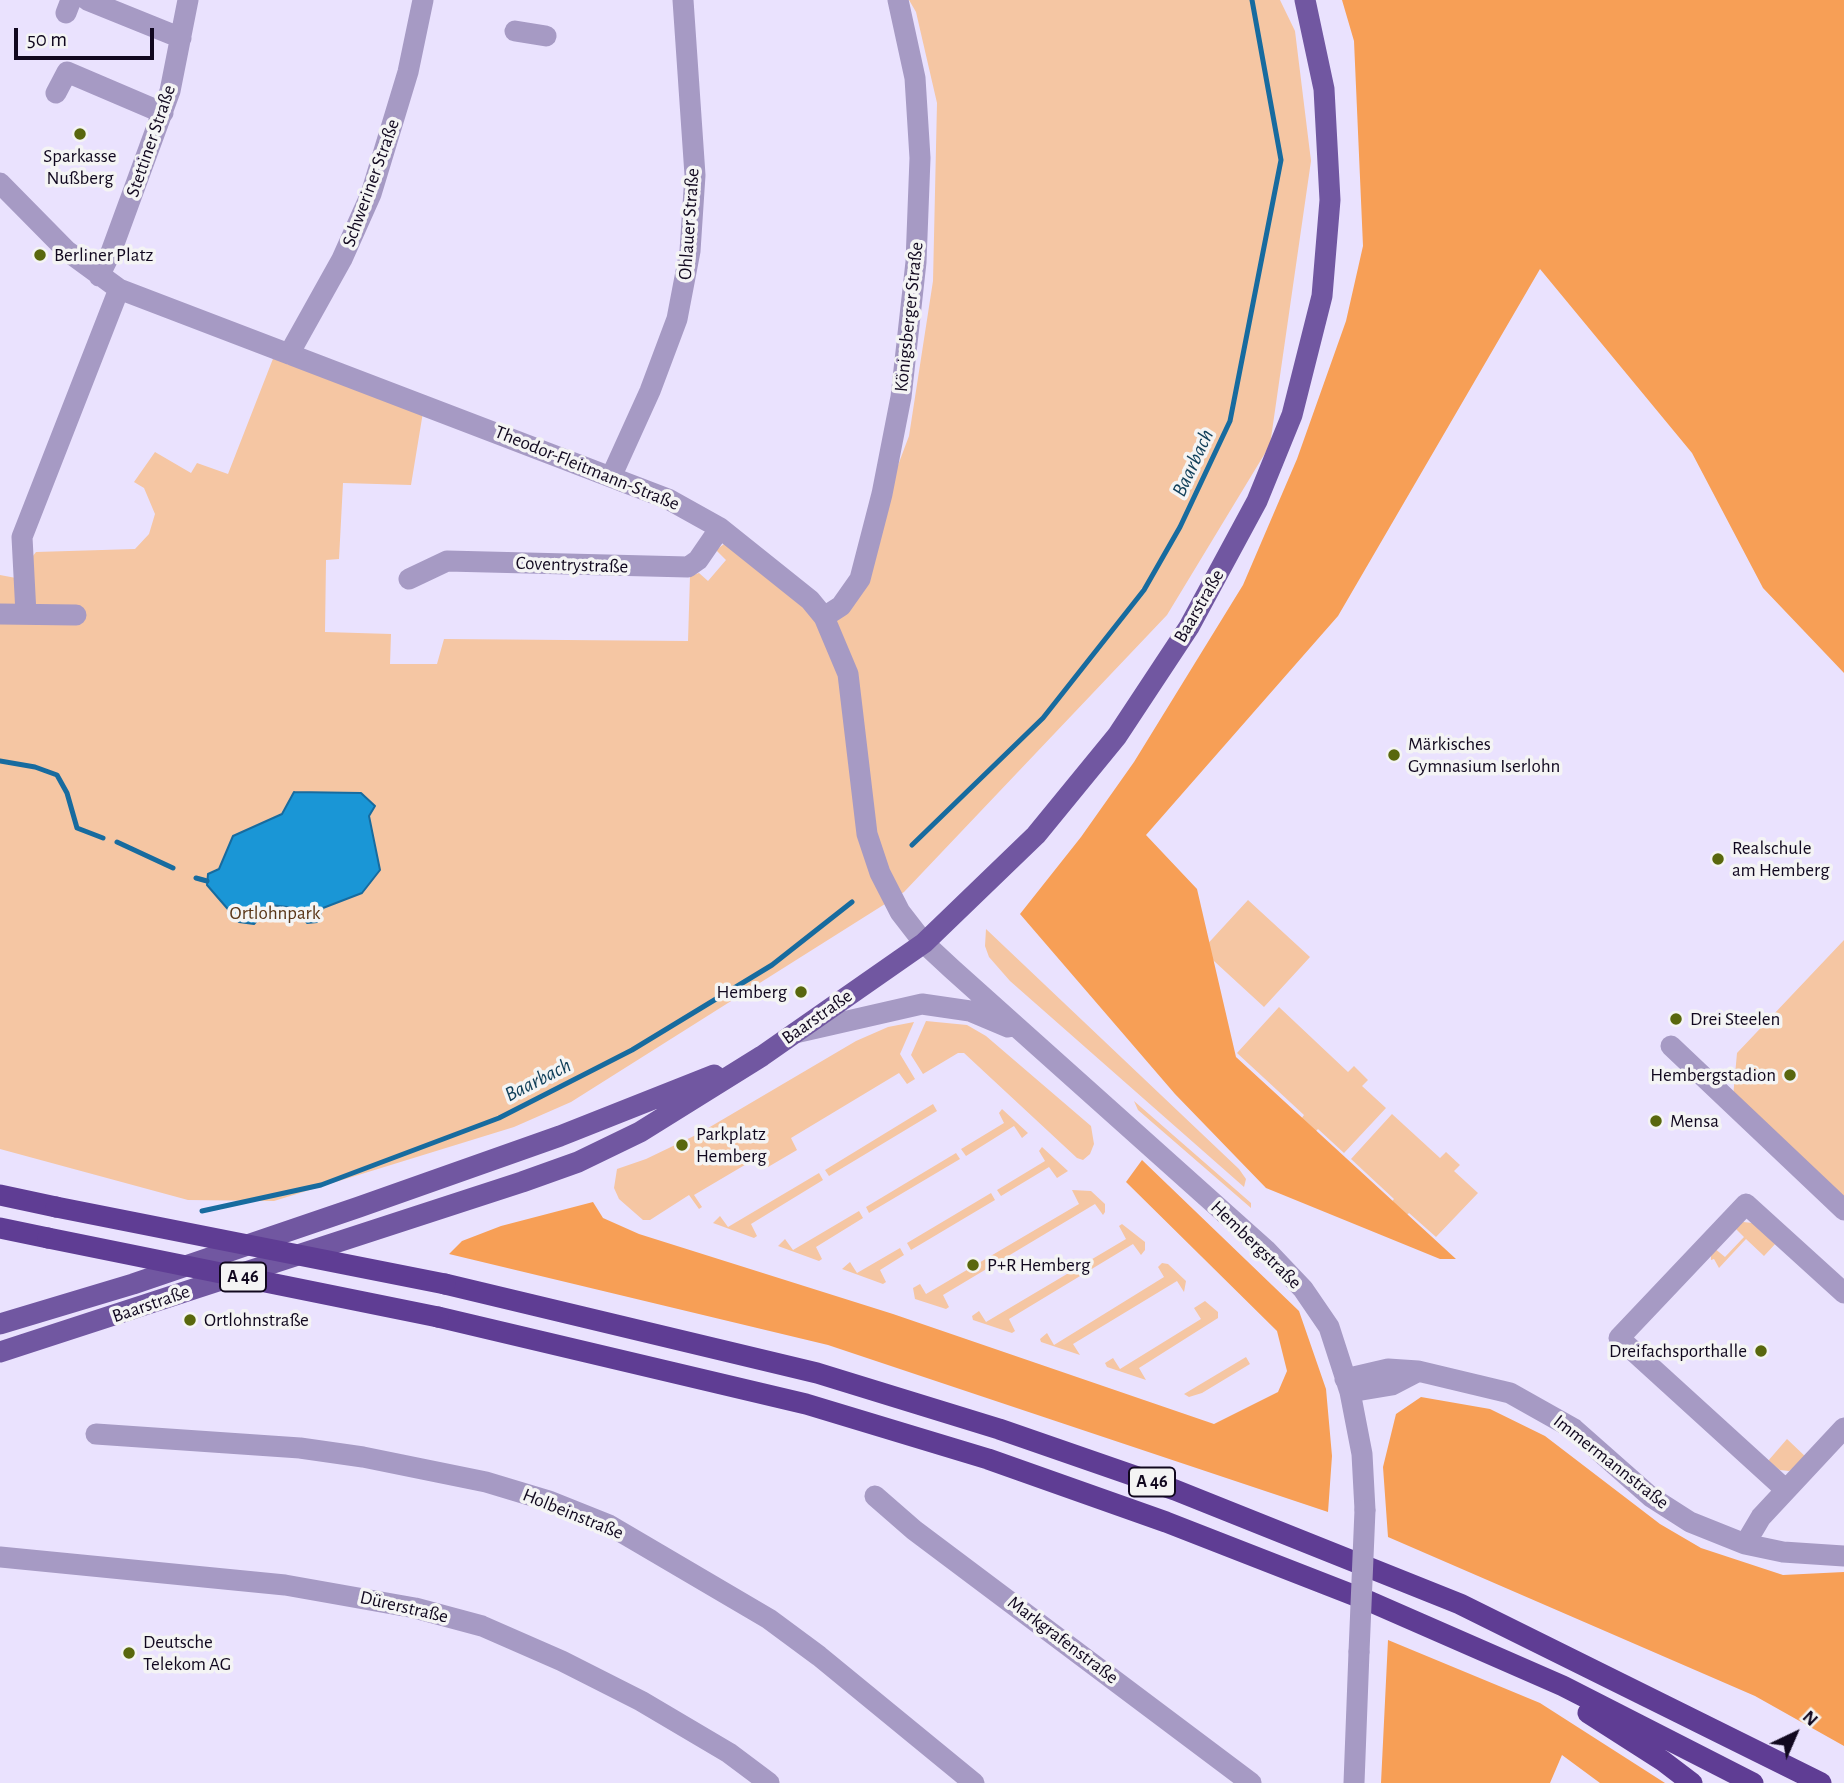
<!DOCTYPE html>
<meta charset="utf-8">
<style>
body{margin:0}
#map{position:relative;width:1844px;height:1783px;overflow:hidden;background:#eae2fe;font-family:"Alegreya Sans",sans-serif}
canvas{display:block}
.north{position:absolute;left:1760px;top:1699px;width:70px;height:70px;-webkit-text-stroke:5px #f4f4f4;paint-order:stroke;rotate:44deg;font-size:19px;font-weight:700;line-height:28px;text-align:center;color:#11081f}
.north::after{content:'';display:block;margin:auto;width:24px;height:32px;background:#11081f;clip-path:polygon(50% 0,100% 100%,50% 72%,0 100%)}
.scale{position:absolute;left:14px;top:28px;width:140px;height:32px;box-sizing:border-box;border:4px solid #11081f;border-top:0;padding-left:9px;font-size:21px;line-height:24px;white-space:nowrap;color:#11081f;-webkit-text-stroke:5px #f4f4f4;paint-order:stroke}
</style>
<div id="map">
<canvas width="1844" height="1783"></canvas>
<div class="north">N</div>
<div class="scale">50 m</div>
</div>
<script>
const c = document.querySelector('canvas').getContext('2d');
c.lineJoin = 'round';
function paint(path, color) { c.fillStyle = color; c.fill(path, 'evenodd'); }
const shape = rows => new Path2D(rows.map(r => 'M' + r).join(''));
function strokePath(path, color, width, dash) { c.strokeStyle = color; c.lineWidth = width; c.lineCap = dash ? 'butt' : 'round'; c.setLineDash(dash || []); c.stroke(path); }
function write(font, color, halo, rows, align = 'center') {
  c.font = font + ' "Alegreya Sans",sans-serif'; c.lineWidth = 7; c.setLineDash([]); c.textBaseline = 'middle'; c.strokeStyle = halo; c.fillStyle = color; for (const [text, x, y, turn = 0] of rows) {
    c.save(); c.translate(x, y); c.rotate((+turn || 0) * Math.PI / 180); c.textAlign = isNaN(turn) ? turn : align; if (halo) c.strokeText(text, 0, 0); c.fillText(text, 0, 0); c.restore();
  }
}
paint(shape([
 [909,0,1280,0,1295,31,1311,161,1270,445,1167,615,904,892,571,1102,514,1127,274,1201,188,1200,0,1149,0,575,16,578,36,552,135,549,149,534,155,514,144,488,134,482,155,452,191,473,197,463,228,474,276,351,424,406,411,485,343,483,339,559,326,560,325,632,391,634,390,664,437,664,444,639,688,641,690,576,699,573,708,581,726,560,716,550,728,541,821,615,856,577,909,436,933,281,937,103,916,12],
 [1248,900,1310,957,1264,1007,1202,950],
 [986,929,1239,1169,1246,1179,1244,1187,1010,981,989,957,985,946],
 [1844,940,1844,1200,1733,1097,1737,1053],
 [1279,1007,1348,1072,1354,1066,1368,1080,1362,1086,1386,1108,1344,1153,1318,1129,1312,1135,1299,1122,1304,1115,1237,1053],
 [926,1021,967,1025,986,1036,1091,1126,1094,1144,1090,1154,1083,1160,1077,1158,964,1053,958,1053,923,1074,911,1055],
 [914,1022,900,1054,915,1079,907,1084,899,1073,791,1138,797,1150,768,1167,760,1156,694,1195,702,1207,699,1209,689,1195,650,1220,643,1220,619,1199,614,1188,617,1169,646,1159,698,1134,856,1041,888,1027],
 [1134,1101,1251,1203,1251,1208,1138,1110],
 [933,1104,937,1111,829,1176,825,1170],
 [1002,1109,1028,1133,1022,1138,1014,1126,966,1156,961,1149,1004,1123,999,1113],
 [1392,1114,1440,1158,1446,1152,1460,1165,1454,1171,1478,1193,1436,1237,1409,1213,1403,1219,1388,1206,1394,1199,1351,1159],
 [1042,1147,1068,1171,1057,1178,1049,1167,1001,1196,997,1190,1045,1161,1039,1151],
 [956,1153,960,1159,869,1213,866,1207],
 [819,1173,823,1180,751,1224,757,1236,754,1238,713,1223,720,1216,728,1227],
 [1072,1190,1091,1191,1105,1204,1105,1212,1103,1215,1095,1204,943,1295,949,1307,946,1309,915,1299,913,1288,920,1284,926,1294,1079,1204],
 [991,1193,995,1200,911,1250,907,1243],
 [859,1211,863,1218,816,1247,822,1259,819,1261,778,1246,785,1239,793,1250],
 [1743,1222,1753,1223,1777,1242,1764,1256,1746,1239,1719,1268,1714,1259,1711,1260,1711,1255,1714,1248,1725,1257,1744,1237,1734,1227],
 [1122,1224,1145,1242,1145,1250,1141,1255,1133,1244,1009,1319,1015,1331,1012,1333,973,1320,972,1316,979,1311,986,1322,1126,1239,1119,1226],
 [900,1248,904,1255,880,1270,886,1282,883,1284,842,1269,850,1262,857,1273],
 [1162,1263,1168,1264,1186,1281,1184,1292,1177,1281,1073,1344,1080,1355,1041,1342,1040,1339,1047,1333,1054,1345,1164,1277,1158,1267],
 [1205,1301,1218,1312,1218,1318,1139,1368,1146,1380,1107,1367,1105,1363,1113,1358,1120,1369,1201,1319,1194,1308],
 [1246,1357,1250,1364,1202,1393,1189,1397,1184,1394],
 [1787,1439,1808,1459,1789,1471,1780,1470,1768,1461]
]), '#f5c6a3');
paint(shape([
 [1342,0,1844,0,1844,673,1763,588,1692,453,1540,269,1338,616,1146,835,1197,889,1236,1057,1456,1259,1440,1259,1266,1188,1175,1094,1020,914,1081,837,1134,762,1243,585,1297,459,1346,321,1363,246,1354,41],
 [1142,1160,1299,1311,1326,1389,1332,1456,1328,1512,828,1345,449,1254,462,1241,501,1226,593,1202,603,1218,639,1234,893,1314,1214,1424,1278,1392,1287,1371,1277,1331,1126,1182],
 [1421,1397,1490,1409,1545,1436,1660,1524,1701,1548,1783,1575,1844,1572,1844,1746,1755,1696,1388,1537,1383,1467,1396,1414],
 [1388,1640,1540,1703,1665,1783,1600,1783,1562,1755,1550,1783,1381,1783]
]), '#f79f56');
const water = shape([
 [294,792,361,793,375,806,369,816,380,870,362,893,323,908,317,922,307,923,295,908,271,905,254,924,239,922,207,885,208,874,219,869,233,836,282,814,294,792]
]);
paint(water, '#1a96d6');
strokePath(water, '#176b9f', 2);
strokePath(shape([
 [0,761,35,767,57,775,67,793,77,828,103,838],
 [117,842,173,868],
 [912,845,1043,718,1144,590,1180,527,1230,421,1281,160,1252,0],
 [196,878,207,881],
 [202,1211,321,1185,499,1118,632,1050,772,965,852,902]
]), '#176b9f', 5);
strokePath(shape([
 [87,0,181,38],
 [66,13,71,0],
 [515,31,546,36],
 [56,93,67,72,163,113],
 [0,183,67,251,119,289,668,499,720,528,810,600,824,617,848,674,867,834,880,873,900,912,924,943,952,969,1266,1250,1303,1289,1329,1327,1350,1392,1362,1454,1365,1510],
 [99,276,111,252,170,91,188,0],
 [289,354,342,259,371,194,408,72,423,0],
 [611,477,650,391,677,319,690,251,695,175,683,0],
 [409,579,447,561,688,567,698,560,720,528],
 [0,614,76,615],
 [26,614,22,537,119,289],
 [824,617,841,606,860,579,882,494,901,397,916,262,920,158,915,78,898,0],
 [795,1033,922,1004,970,1011,1008,1027],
 [1671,1046,1844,1210],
 [1345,1379,1388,1369,1418,1371,1510,1393,1574,1429,1651,1497,1690,1522,1745,1544,1783,1552,1844,1556],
 [1350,1392,1392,1385,1417,1372],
 [96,1434,300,1448,363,1457,486,1482,549,1501,609,1525,769,1619,819,1656,974,1783],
 [1786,1490,1619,1338,1746,1204,1844,1293],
 [875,1496,914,1530,1251,1783],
 [1745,1544,1761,1517,1844,1428],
 [0,1557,285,1585,415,1608,482,1626,562,1661,641,1701,729,1753,769,1783],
 [1354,1783,1359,1652]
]), '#a69ac4', 21);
strokePath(shape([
 [0,1324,133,1284,359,1207,560,1136,714,1075],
 [0,1352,522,1182,578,1162,640,1132,762,1056,924,943,1036,835,1117,736,1189,627,1257,501,1292,415,1322,296,1330,200,1324,89,1305,0]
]), '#7157a1', 21);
strokePath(shape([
 [0,1195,56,1207],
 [0,1228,48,1238],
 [445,1284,817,1373,999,1429,1175,1490,1460,1604,1821,1783],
 [438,1317,806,1404,988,1459,1166,1522,1371,1602,1563,1686,1753,1783],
 [1588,1713,1663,1761,1692,1783]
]), '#5f3d94', 21);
strokePath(shape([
 [1359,1652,1365,1510]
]), '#a69ac4', 21);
strokePath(shape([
 [56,1207,445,1284],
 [48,1238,438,1317]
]), '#5f3d94', 21);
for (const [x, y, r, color] of [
 [80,134,7,"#59670d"],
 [40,255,7,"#59670d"],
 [1394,755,7,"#59670d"],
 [1718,859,7,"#59670d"],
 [801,992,7,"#59670d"],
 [1676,1019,7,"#59670d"],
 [1790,1075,7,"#59670d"],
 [1656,1121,7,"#59670d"],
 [682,1145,7,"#59670d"],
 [973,1265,7,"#59670d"],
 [190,1320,7,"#59670d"],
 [1761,1351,7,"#59670d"],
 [129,1653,7,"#59670d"]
]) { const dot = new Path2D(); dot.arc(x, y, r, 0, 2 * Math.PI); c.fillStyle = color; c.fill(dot); strokePath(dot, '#f4f4f4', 2.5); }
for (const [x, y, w] of [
 [243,1277,46],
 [1152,1482,46]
]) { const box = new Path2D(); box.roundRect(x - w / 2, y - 14.5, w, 29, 5); c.fillStyle = '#f4f4f4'; c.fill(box); strokePath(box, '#11081f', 2); }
write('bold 18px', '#11081f', null, [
 ["A 46",243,1277],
 ["A 46",1152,1482]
]);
write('19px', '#11081f', '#f4f4f4', [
 ["Stettiner Straße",151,141,-71],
 ["Schweriner Straße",371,183,-70],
 ["Ohlauer Straße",689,224,-86],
 ["Königsberger Straße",909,317,-84],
 ["Theodor-Fleitmann-Straße",587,468,22],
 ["Coventrystraße",572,565,2],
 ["Baarstraße",1199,606,-60],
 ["Baarstraße",817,1017,-35],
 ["Hembergstraße",1256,1245,44],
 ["Baarstraße",151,1304,-19],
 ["Immermannstraße",1611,1462,38],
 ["Holbeinstraße",573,1514,22],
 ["Dürerstraße",404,1607,13],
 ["Markgrafenstraße",1063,1640,37]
]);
write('19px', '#11081f', '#f4f4f4', [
 ["Sparkasse",80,156,"center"],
 ["Nußberg",80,178,"center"],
 ["Berliner Platz",54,255],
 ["Märkisches",1408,744],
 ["Gymnasium Iserlohn",1408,766],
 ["Realschule",1732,848],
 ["am Hemberg",1732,870],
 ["Hemberg",787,992,"right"],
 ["Drei Steelen",1690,1019],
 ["Hembergstadion",1776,1075,"right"],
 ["Mensa",1670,1121],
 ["Parkplatz",696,1134],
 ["Hemberg",696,1156],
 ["P+R Hemberg",987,1265],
 ["Ortlohnstraße",204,1320],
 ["Dreifachsporthalle",1747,1351,"right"],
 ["Deutsche",143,1642],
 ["Telekom AG",143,1664]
], 'left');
write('19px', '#593517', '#f4f4f4', [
 ["Ortlohnpark",275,913]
]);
write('italic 21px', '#12405a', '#f4f4f4', [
 ["Baarbach",1193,463,-65],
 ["Baarbach",538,1080,-27]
]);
</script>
